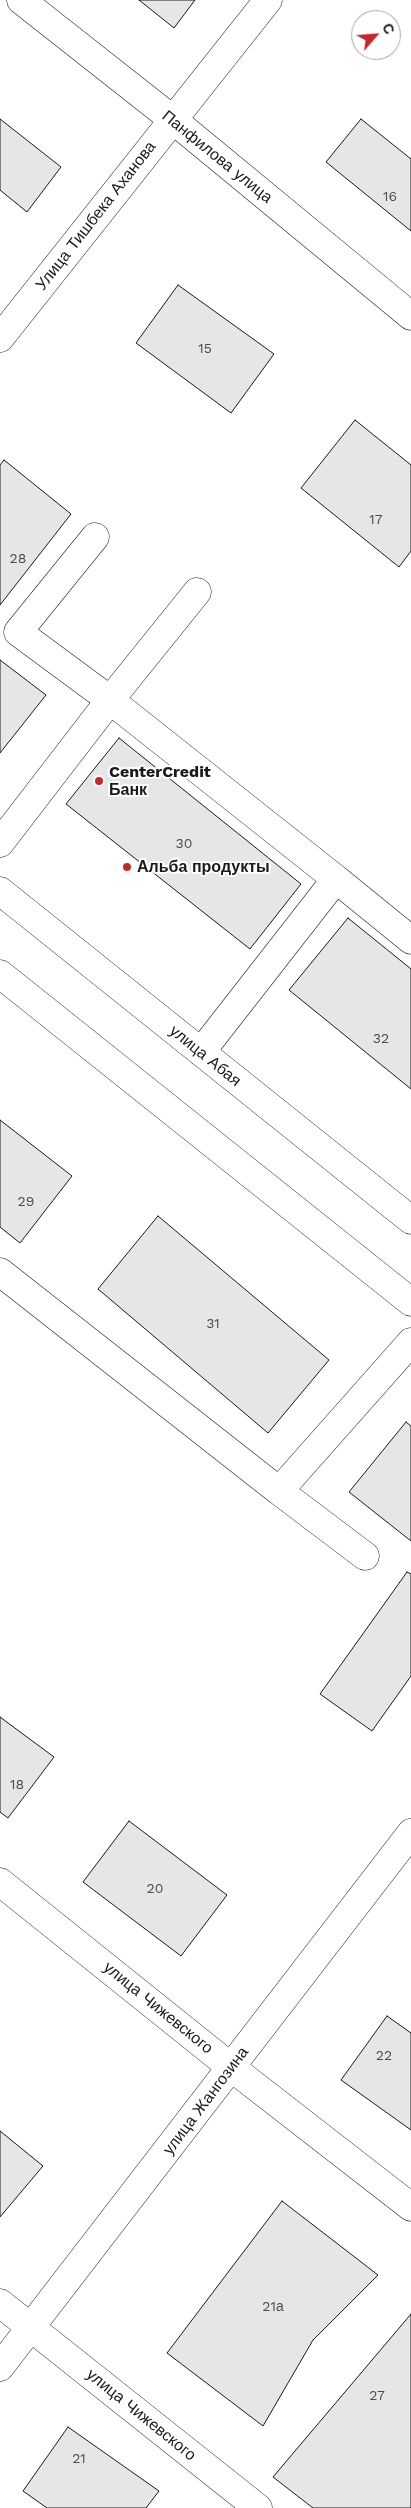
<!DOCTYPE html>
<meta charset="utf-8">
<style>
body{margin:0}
#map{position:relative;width:411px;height:2508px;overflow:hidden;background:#fff;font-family:"Work Sans",sans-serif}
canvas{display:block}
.north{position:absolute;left:351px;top:10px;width:50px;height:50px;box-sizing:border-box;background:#fff;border:1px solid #a3a3a3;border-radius:50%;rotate:63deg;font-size:14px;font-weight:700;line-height:20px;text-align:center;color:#1a1a1a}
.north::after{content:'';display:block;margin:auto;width:18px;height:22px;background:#c62828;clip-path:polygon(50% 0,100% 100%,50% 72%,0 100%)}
</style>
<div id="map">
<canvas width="411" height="2508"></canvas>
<div class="north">С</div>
</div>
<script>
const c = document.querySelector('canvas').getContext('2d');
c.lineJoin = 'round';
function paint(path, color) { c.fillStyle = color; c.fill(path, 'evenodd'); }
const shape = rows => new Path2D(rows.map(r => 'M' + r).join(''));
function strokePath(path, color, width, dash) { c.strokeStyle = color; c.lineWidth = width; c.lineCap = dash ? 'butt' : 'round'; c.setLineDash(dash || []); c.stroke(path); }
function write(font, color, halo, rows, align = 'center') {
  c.font = font + ' "Work Sans",sans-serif'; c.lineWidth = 4; c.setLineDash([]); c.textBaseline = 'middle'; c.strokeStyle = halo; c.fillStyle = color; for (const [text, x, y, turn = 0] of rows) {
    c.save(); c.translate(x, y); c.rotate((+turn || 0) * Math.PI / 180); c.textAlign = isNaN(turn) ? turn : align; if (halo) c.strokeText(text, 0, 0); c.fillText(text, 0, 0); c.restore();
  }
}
const building = shape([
 [139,0,195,0,174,28,139,0],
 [0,119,61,167,27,212,0,190,0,119],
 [361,119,411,159,411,231,326,162,361,119],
 [178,285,274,354,231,413,136,343,178,285],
 [355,420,411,465,411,551,399,567,301,488,355,420],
 [4,460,71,514,0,605,0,465,4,460],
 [0,660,46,695,0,753,0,660],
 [119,738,301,884,250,949,66,804,119,738],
 [348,918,411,969,411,1089,289,990,348,918],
 [0,1120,72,1176,20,1243,0,1227,0,1120],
 [158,1216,329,1360,268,1433,98,1289,158,1216],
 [406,1422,411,1426,411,1541,349,1492,406,1422],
 [407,1572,411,1574,411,1676,372,1731,320,1694,407,1572],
 [0,1717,54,1757,8,1818,0,1812,0,1717],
 [129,1821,227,1895,181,1956,83,1882,129,1821],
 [387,2016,411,2033,411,2130,341,2080,387,2016],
 [0,2131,43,2166,0,2217,0,2131],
 [282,2201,378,2275,313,2340,263,2426,167,2353,282,2201],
 [411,2314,411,2508,313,2508,273,2477,411,2314],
 [68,2427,159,2491,146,2508,47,2508,23,2491,68,2427]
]);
paint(building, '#e6e6e6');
strokePath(building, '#1a1a1a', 1);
const minor = shape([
 [21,0,172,119,411,316],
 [0,338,268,0],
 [95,537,18,632,110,700,336,879,201,1052],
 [0,843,110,700,197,592],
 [336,879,411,940],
 [0,1272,279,1491,411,1342],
 [279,1491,365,1556],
 [0,1882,232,2068,411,2207],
 [0,2303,258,2508],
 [0,2367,411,1833]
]);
const major = shape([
 [0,891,411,1220],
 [0,974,411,1302]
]);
strokePath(minor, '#1a1a1a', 29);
strokePath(major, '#1a1a1a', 29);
strokePath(minor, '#fff', 28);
strokePath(major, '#fff', 28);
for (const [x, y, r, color] of [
 [99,781,5,"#c62828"],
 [127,867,5,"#c62828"]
]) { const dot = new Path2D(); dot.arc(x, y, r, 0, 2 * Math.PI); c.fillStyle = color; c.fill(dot); strokePath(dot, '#fff', 2); }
write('14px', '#4d4d4d', null, [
 ["16",390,197],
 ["15",205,349],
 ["17",376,520],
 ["28",18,559],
 ["30",184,844],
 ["32",381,1039],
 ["29",26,1202],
 ["31",213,1324],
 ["18",17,1785],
 ["20",155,1889],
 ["22",384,2056],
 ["21а",273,2307],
 ["27",377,2396],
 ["21",79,2459]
]);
write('16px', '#1a1a1a', '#fff', [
 ["Панфилова улица",217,157,39],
 ["Улица Тишбека Аханова",96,216,-52],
 ["улица Абая",205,1056,39],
 ["улица Чижевского",158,2008,39],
 ["улица Жангозина",206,2101,-53],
 ["улица Чижевского",141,2415,39]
]);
write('bold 16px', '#1a1a1a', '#fff', [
 ["CenterCredit",109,772],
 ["Банк",109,790],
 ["Альба продукты",137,867]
], 'left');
</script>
